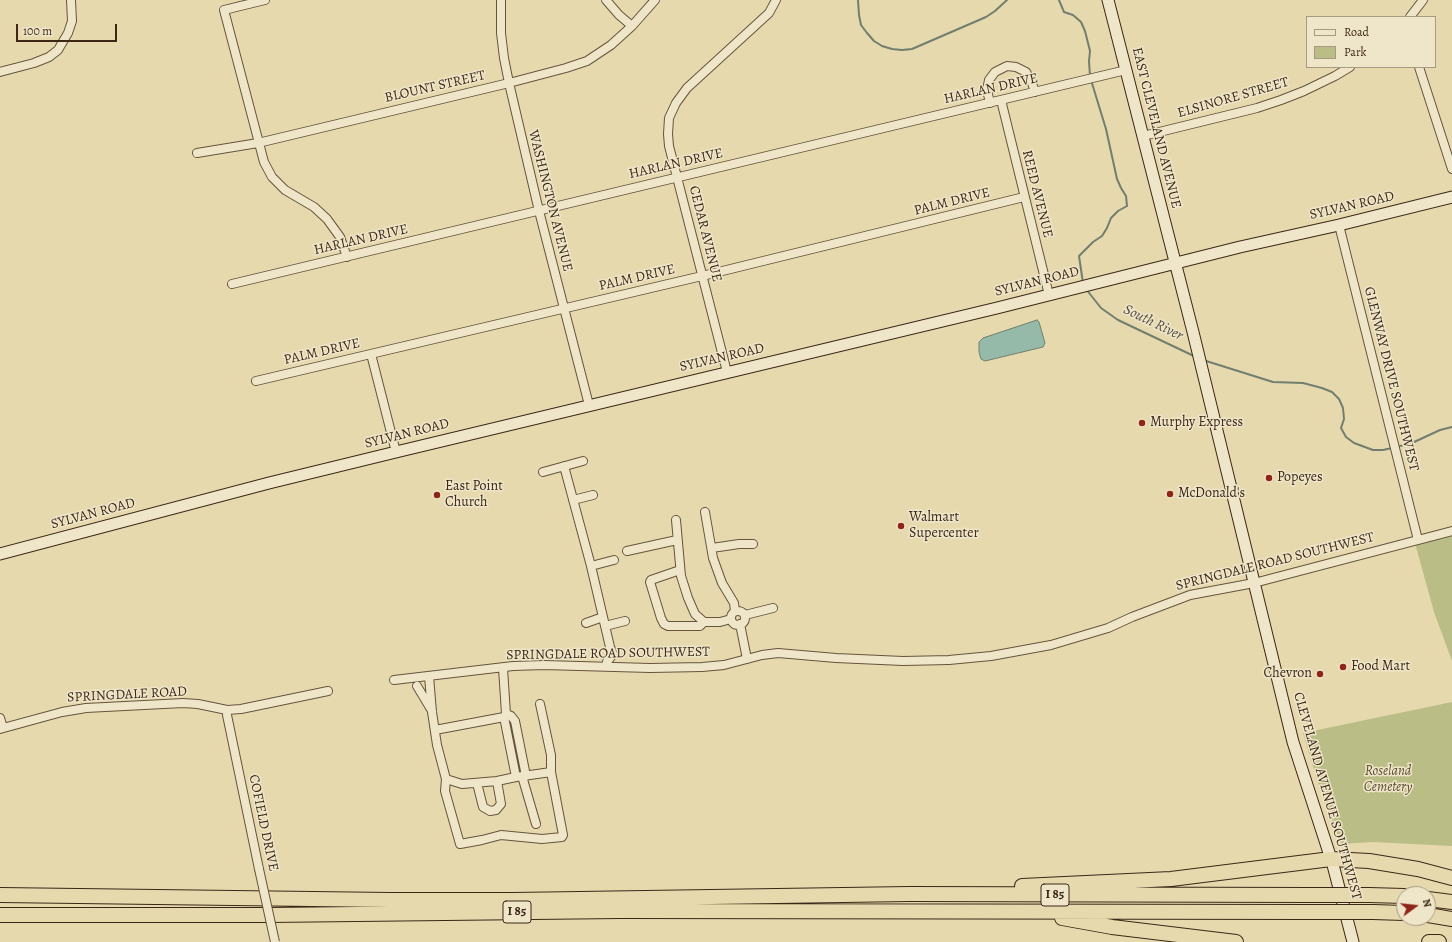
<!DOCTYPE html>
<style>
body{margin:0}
#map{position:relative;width:1452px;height:942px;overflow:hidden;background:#e6d9ae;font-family:Alegreya,serif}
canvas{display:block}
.legend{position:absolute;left:1306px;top:16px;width:130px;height:52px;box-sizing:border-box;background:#efe6ca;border:1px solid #a79a82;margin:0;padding:5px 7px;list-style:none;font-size:12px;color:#3c2716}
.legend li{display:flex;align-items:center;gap:8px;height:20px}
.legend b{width:20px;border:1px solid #a79a82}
.north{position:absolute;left:1396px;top:886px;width:40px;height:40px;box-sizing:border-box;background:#efe6ca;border:1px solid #a79a82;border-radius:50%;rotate:75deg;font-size:11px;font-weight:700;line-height:16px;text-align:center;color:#3c2716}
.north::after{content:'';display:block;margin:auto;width:14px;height:18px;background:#8f2418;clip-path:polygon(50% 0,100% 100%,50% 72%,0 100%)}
.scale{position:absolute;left:16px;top:24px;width:101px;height:18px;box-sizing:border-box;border:2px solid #3c2716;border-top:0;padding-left:5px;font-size:12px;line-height:14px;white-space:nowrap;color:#3c2716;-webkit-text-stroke:3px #efe6ca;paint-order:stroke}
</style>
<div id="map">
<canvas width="1452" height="942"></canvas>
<ul class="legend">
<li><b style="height:5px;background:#efe6ca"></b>Road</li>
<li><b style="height:11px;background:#babe86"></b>Park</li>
</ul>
<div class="north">N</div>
<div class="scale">100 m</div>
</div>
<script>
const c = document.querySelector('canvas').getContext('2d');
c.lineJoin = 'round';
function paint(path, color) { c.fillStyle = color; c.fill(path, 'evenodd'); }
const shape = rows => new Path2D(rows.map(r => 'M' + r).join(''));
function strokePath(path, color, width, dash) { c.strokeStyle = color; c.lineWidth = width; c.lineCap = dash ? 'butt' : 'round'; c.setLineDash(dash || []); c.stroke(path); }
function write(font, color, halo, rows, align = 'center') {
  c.font = font + ' Alegreya,serif'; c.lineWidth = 3; c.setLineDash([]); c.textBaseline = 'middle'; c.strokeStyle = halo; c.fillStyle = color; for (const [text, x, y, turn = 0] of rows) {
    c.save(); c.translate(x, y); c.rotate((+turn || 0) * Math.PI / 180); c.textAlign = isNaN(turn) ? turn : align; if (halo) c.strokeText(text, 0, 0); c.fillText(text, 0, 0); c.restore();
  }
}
paint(shape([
 [1452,527,1452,661,1434,612,1413,536],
 [1452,702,1452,846,1373,842,1341,844,1318,783,1303,733]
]), '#babe86');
const water = shape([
 [1037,320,1039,322,1045,343,1043,347,985,361,981,359,979,352,979,342,983,338,1037,320]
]);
paint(water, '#96baa9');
strokePath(water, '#727f6e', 1);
strokePath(shape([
 [858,0,859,15,861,25,867,33,874,41,882,46,892,49,902,50,912,49,986,17,995,11,1007,0],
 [1059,0,1064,12,1073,15,1081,22,1085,31,1090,51,1089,61,1090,76],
 [1083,283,1079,256,1093,242,1102,236,1107,228,1111,218,1118,211,1127,206,1126,196,1121,188,1117,179,1106,129,1091,80],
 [1086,289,1101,308,1118,320,1196,357],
 [1203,360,1273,382,1303,383,1322,388,1332,392,1339,399,1343,408,1344,419,1341,428,1346,437,1354,443,1373,450,1383,450,1392,448],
 [1396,447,1412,443,1440,430,1452,427]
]), '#727f6e', 2);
const minor = shape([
 [265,0,224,10,264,162,272,177,285,190,314,207,327,219,340,237,347,257],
 [501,0,501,33,504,58,509,83,539,211,589,405],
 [606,0,619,15,632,26],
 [1410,17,1423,0],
 [1419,67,1452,169],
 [0,72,34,63,49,57,58,50,68,33,72,21,71,0],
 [1001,100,1049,295],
 [990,103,987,90,989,80,995,72,1007,66,1016,67,1026,72,1032,83,1035,92],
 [1143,136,1257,108,1281,100,1304,91,1335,76,1350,67],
 [197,153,258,143,509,83,566,68,587,61,611,45,632,26,655,0],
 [1339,225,1418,540],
 [232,284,1126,70],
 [371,354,396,452],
 [727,372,669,146,668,134,669,118,676,103,687,88,769,13,776,0],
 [256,381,702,276,1024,197],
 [564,466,591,566,610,647,613,654,607,662],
 [543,472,583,461],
 [573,500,593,495],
 [705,512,713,558,722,583,734,603,735,611],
 [676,520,681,576,688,598,695,614,704,622,720,622,731,619],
 [712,548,739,544,753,544],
 [627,551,677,540],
 [591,566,614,560],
 [680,570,651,580,650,582,661,618,664,624,668,626,700,626,704,622],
 '731 618a7 7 0 1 1 14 0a7 7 0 1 1-14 0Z',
 [745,615,773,608],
 [586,623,603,617],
 [740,624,747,659],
 [605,626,625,621],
 [503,668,506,714,504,717,516,777],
 [429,676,432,712,437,745,446,779,462,784,497,781,516,777,551,772],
 [394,680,513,666,544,665,650,668,702,667,724,665,762,655,778,653,836,658,903,661,949,660,991,656,1051,645,1108,628,1132,617,1190,595,1254,583,1452,531],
 [417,686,432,711],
 [227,710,227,715,259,869],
 [506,714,511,716,515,721,526,776],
 [0,718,3,728],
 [0,729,62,712,86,708,183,703,198,704,227,710,241,709,328,691],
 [435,730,504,717],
 [522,776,536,824],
 [446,779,445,791,460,844,482,840,501,835,542,839,562,837,563,835,551,772,551,755,540,704],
 [477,783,483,807,490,811,496,810,501,804,497,781]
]);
const secondary = shape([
 [1108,0,1193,332,1293,742,1333,865,1353,942],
 [0,554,269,483,396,452,997,308,1240,247,1339,225,1452,197]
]);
const motorway = shape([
 [1022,886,1171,879,1331,859,1369,861,1418,869,1452,878],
 [0,895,390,900,513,900,909,894,1311,895],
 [1369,895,1404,896],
 [1428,899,1452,902],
 [1373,912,1404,913],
 [0,915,269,915,620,911,1315,912],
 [1428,915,1452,919],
 [1062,918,1112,927,1236,942],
 [1429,942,1439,942]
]);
strokePath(minor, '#66543c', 10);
strokePath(secondary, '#3c2716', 13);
strokePath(motorway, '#3c2716', 16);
strokePath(minor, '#efe6ca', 8);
strokePath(secondary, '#efe6ca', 11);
strokePath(motorway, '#e6d9ae', 14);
const minorBridge = shape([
 [259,869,275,942]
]);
const motorwayBridge = shape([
 [1311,895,1369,895],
 [1315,912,1373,912]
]);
strokePath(minorBridge, '#66543c', 10, []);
strokePath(motorwayBridge, '#3c2716', 16, []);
strokePath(minorBridge, '#efe6ca', 8);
strokePath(motorwayBridge, '#e6d9ae', 14);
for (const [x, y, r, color] of [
 [1142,423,4,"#8f2418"],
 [1269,478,4,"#8f2418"],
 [1170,494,4,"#8f2418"],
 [437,495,4,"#8f2418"],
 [901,526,4,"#8f2418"],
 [1343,667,4,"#8f2418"],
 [1320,674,4,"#8f2418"]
]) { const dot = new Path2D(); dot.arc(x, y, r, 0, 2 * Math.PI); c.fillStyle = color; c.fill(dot); strokePath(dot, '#efe6ca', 1.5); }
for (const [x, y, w] of [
 [1055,895,28],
 [517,912,28]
]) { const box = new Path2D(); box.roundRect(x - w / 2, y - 11, w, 22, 3); c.fillStyle = '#efe6ca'; c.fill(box); strokePath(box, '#3c2716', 1); }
write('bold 13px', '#3c2716', null, [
 ["I 85",1055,895],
 ["I 85",517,912]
]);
write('14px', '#3c2716', '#efe6ca', [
 ["BLOUNT STREET",435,87,-13],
 ["HARLAN DRIVE",991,89,-13],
 ["ELSINORE STREET",1233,98,-16],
 ["EAST CLEVELAND AVENUE",1156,128,76],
 ["HARLAN DRIVE",676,164,-13],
 ["REED AVENUE",1037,194,76],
 ["WASHINGTON AVENUE",550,201,76],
 ["PALM DRIVE",952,202,-14],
 ["SYLVAN ROAD",1352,206,-13],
 ["CEDAR AVENUE",705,234,76],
 ["HARLAN DRIVE",361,240,-13],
 ["PALM DRIVE",637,278,-13],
 ["SYLVAN ROAD",1037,282,-14],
 ["PALM DRIVE",322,352,-13],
 ["SYLVAN ROAD",722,358,-13],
 ["GLENWAY DRIVE SOUTHWEST",1391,379,76],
 ["SYLVAN ROAD",407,434,-14],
 ["SYLVAN ROAD",93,514,-15],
 ["SPRINGDALE ROAD SOUTHWEST",1275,562,-14],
 ["SPRINGDALE ROAD SOUTHWEST",608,654,-1],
 ["SPRINGDALE ROAD",127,695,-3],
 ["CLEVELAND AVENUE SOUTHWEST",1327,796,74],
 ["COFIELD DRIVE",263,823,78]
]);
write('14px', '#3c2716', '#efe6ca', [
 ["Murphy Express",1150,423],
 ["Popeyes",1277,478],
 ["East Point",445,487],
 ["Church",445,503],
 ["McDonald's",1178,494],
 ["Walmart",909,518],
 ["Supercenter",909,534],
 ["Food Mart",1351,667],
 ["Chevron",1312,674,"right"]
], 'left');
write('italic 14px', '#5c4d32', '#efe6ca', [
 ["Roseland",1388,772],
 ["Cemetery",1388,788]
]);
write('italic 15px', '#524c3b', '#efe6ca', [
 ["South River",1153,323,26]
]);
</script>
